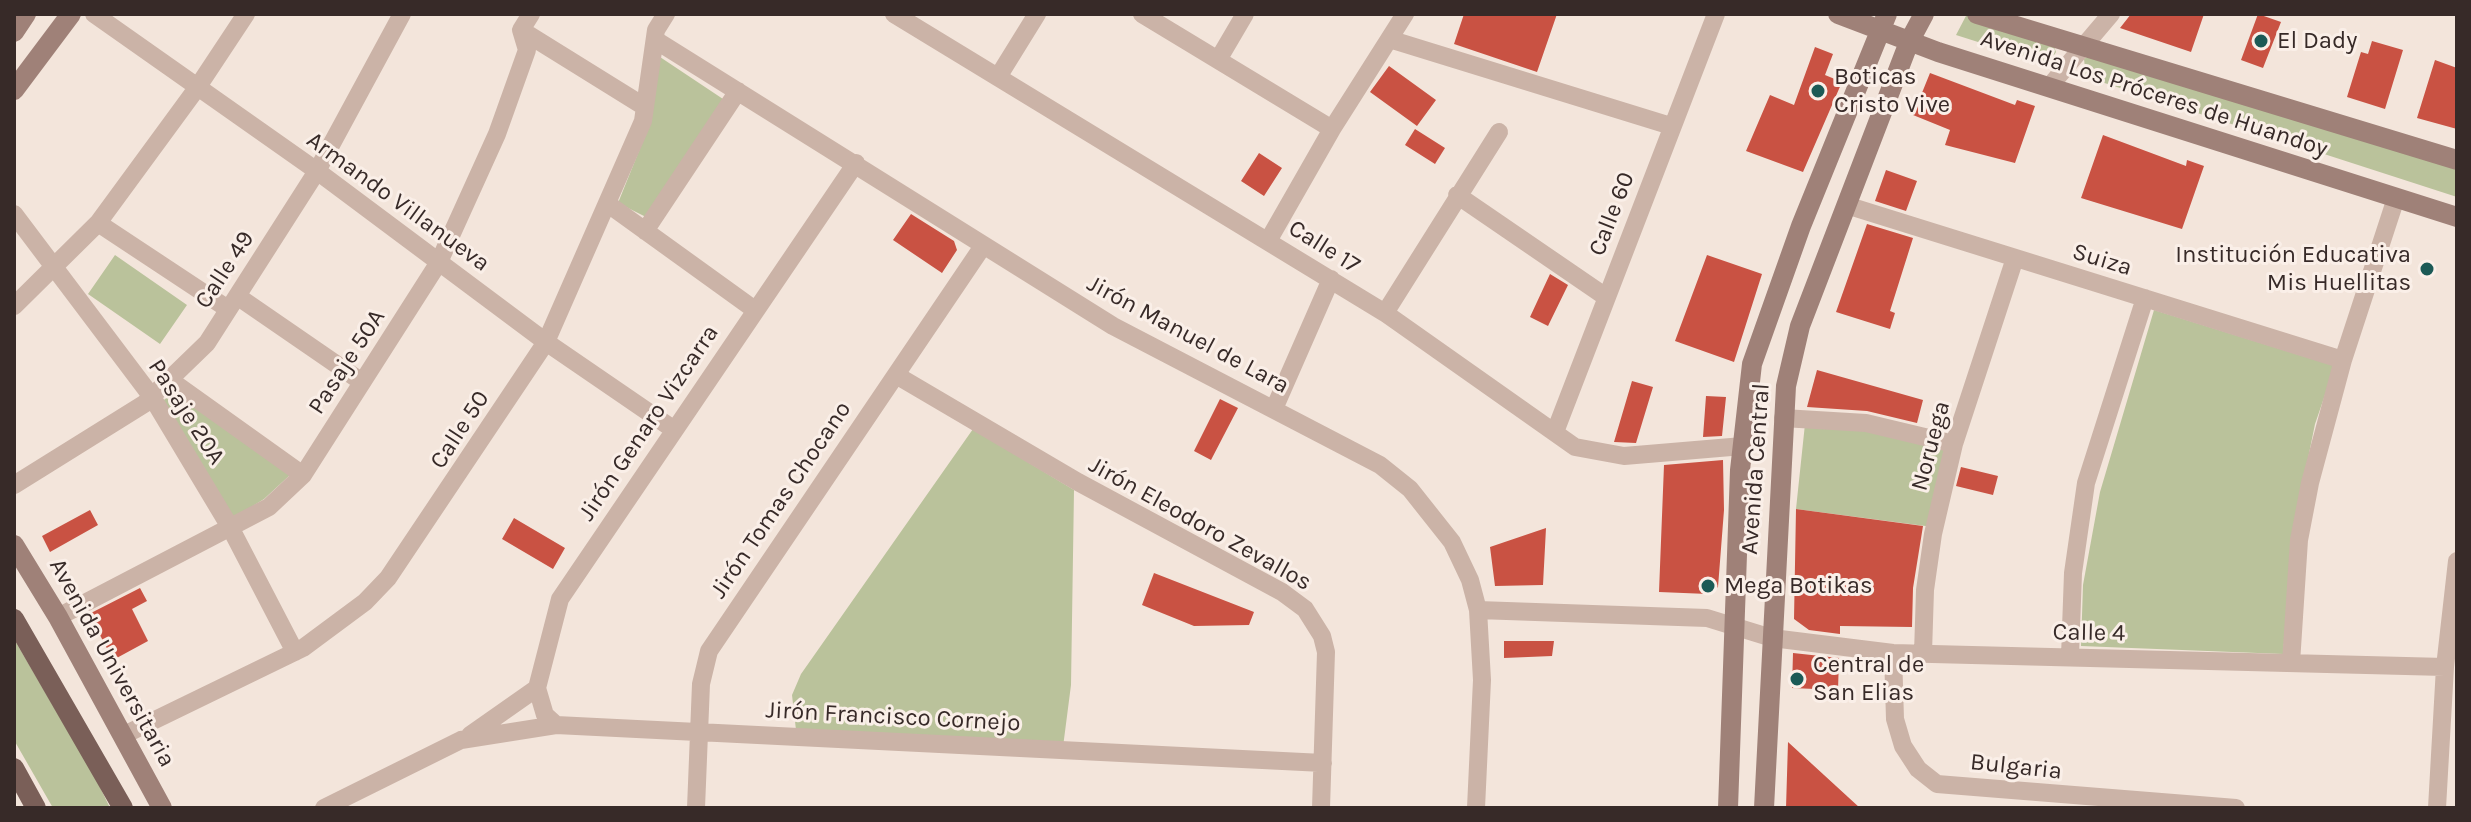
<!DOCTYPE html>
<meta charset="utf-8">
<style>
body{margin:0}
#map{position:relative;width:2471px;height:822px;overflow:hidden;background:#f3e5db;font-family:Karla,sans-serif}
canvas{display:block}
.frame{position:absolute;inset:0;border:16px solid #372a28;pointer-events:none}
</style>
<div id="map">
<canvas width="2471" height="822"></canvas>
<div class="frame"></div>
</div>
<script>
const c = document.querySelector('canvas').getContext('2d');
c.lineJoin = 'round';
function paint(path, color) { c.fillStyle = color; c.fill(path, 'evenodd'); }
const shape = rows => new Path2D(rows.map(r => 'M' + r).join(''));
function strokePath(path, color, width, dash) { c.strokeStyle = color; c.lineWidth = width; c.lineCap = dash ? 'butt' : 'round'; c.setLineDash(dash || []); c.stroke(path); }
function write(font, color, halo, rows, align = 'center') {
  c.font = font + ' Karla,sans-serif'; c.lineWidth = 6; c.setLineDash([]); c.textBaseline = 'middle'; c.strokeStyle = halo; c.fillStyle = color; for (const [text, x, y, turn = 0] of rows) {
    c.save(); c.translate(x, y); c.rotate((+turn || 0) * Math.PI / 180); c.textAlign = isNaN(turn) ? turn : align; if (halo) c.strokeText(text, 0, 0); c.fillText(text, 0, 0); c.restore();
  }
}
paint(shape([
 [1967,14,2051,39,2056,52,2052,59,2044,63,1956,35],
 [2092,54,2457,168,2457,197,2086,77,2084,59],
 [660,57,723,99,646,217,618,203,645,136],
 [115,255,187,305,160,344,88,294],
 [2154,310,2335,366,2315,424,2294,528,2283,654,2081,646,2083,585,2100,492],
 [175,392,290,475,264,499,234,518,161,402],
 [1805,424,1881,433,1949,448,1933,527,1796,509],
 [973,429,1074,490,1071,685,1063,747,796,730,792,695,801,674],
 [14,639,96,779,110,808,53,808,14,740]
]), '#bac29b');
paint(shape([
 [1464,14,1557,14,1537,72,1454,44],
 [2131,14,2204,14,2191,52,2120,28],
 [2258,14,2281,22,2263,68,2241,60],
 [2372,41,2403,50,2385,109,2347,97,2361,52,2368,54],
 [1815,47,1833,54,1825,75,1842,82,1803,172,1746,151,1770,95,1794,105],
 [2435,60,2457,68,2457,129,2417,118],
 [1389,66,1436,100,1417,126,1370,92],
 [1930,73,2015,105,2017,100,2035,106,2015,163,1945,145,1950,130,1913,115],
 [1415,129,1445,148,1435,164,1405,145],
 [2103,135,2186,166,2187,160,2204,166,2182,229,2081,198],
 [1259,153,1282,168,1264,196,1241,181],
 [1886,170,1917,181,1906,211,1875,201],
 [911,214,954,241,957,250,942,273,893,240],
 [1867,224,1913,238,1890,311,1895,313,1890,329,1836,312],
 [1707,255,1762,274,1734,362,1675,341],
 [1550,274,1568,285,1548,326,1530,317],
 [1817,370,1923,400,1917,423,1867,411,1807,407],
 [1632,381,1653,387,1636,443,1614,442],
 [1706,396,1726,397,1722,436,1703,437],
 [1220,399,1238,408,1211,460,1194,451],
 [1723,460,1724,510,1718,587,1708,594,1659,592,1664,465],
 [1961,467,1998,476,1993,495,1956,486],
 [1796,509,1923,526,1913,588,1912,627,1840,626,1840,634,1809,630,1794,619],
 [90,510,98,525,50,552,42,536],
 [514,518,565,548,553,569,502,539],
 [1546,528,1543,585,1495,586,1490,547],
 [1154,573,1254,612,1249,625,1194,626,1142,605],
 [140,588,147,601,132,609,148,641,113,660,89,614],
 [1504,641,1554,641,1552,656,1504,658],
 [1793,653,1839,658,1838,690,1792,688],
 [1788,742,1860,808,1786,808]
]), '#c95243');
strokePath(shape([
 [94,14,317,171,546,342,673,429],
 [894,14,1385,313,1575,447,1624,456,1743,446],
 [1142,14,1332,129],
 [521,30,645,107],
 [1389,39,1671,126],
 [657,41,1113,326,1380,465,1410,489,1452,542,1470,580,1478,610,1482,680,1476,808],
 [1218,60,1245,14],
 [998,77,1037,14],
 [2049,87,2111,14],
 [1457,195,1606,297],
 [608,204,755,310],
 [1846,205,2343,360],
 [14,214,152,397,230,527,295,652],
 [98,223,228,309],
 [645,231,738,91],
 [1268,241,1332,129,1405,14],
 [237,296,362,382],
 [14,306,98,223,197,88,246,14],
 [1385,313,1499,132],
 [896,375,1078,482,1282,592,1305,609,1322,636,1326,652,1321,808],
 [170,380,303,475],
 [1274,409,1331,279],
 [1783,418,1866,423,1954,444],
 [1555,432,1716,14],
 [14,485,144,404,207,343,317,171,402,14],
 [1478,610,1707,618,1772,638,1893,653,2445,667],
 [58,617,269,507,303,475,439,262,497,134,527,50,521,30,531,14],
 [1893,653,1895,719,1903,746,1918,769,1937,784,2236,808],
 [1923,653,1925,590,1933,534,1954,444,2015,258],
 [2070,656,2073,573,2086,483,2145,298],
 [2291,663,2299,540,2310,483,2343,360,2396,198],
 [556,725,545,715,537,688,560,599,856,163],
 [124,735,303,648,365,602,388,578,546,342,643,121,656,30,666,14],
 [470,735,537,688],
 [324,808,461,740,556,725,1323,763],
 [696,808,701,684,709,651,983,246],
 [2437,808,2445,667,2457,561]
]), '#cbb3a7', 18);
strokePath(shape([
 [1838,14,1938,52,2457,217],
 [1977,14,2457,160],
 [14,32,26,14],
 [14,90,71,14],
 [14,545,58,617,162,808],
 [1728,808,1740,470,1752,364,1801,226,1887,14],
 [1764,808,1786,386,1800,326,1909,42,1924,14]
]), '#9f8178', 20);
strokePath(shape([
 [14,619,123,808],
 [14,768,36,808]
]), '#7a5f58', 20);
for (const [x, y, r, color] of [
 [2261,41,8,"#1c5a56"],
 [1818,91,8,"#1c5a56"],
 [2427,269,8,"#1c5a56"],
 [1708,586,8,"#1c5a56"],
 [1797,679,8,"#1c5a56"]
]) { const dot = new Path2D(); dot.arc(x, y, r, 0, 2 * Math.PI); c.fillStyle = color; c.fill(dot); strokePath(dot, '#faefe8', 3); }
write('24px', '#372a28', '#faefe8', [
 ["El Dady",2277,41],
 ["Boticas",1834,77],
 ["Cristo Vive",1834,105],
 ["Institución Educativa",2411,255,"right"],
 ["Mis Huellitas",2411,283,"right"],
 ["Mega Botikas",1724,586],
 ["Central de",1813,665],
 ["San Elias",1813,693]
], 'left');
write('24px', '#372a28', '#faefe8', [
 ["Avenida Los Próceres de Huandoy",2154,94,18],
 ["Armando Villanueva",398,202,36],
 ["Calle 60",1612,214,-69],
 ["Calle 17",1324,247,32],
 ["Suiza",2102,260,17],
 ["Calle 49",225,270,-57],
 ["Jirón Manuel de Lara",1188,335,28],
 ["Pasaje 50A",347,362,-57],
 ["Pasaje 20A",186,412,57],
 ["Jirón Genaro Vizcarra",649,423,-56],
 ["Calle 50",460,430,-57],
 ["Noruega",1931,446,-75],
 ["Avenida Central",1756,469,-86],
 ["Jirón Tomas Chocano",781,500,-56],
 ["Jirón Eleodoro Zevallos",1200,524,29],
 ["Calle 4",2089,633,1],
 ["Avenida Universitaria",112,663,61],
 ["Jirón Francisco Cornejo",893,717,3],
 ["Bulgaria",2016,767,6]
]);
</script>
